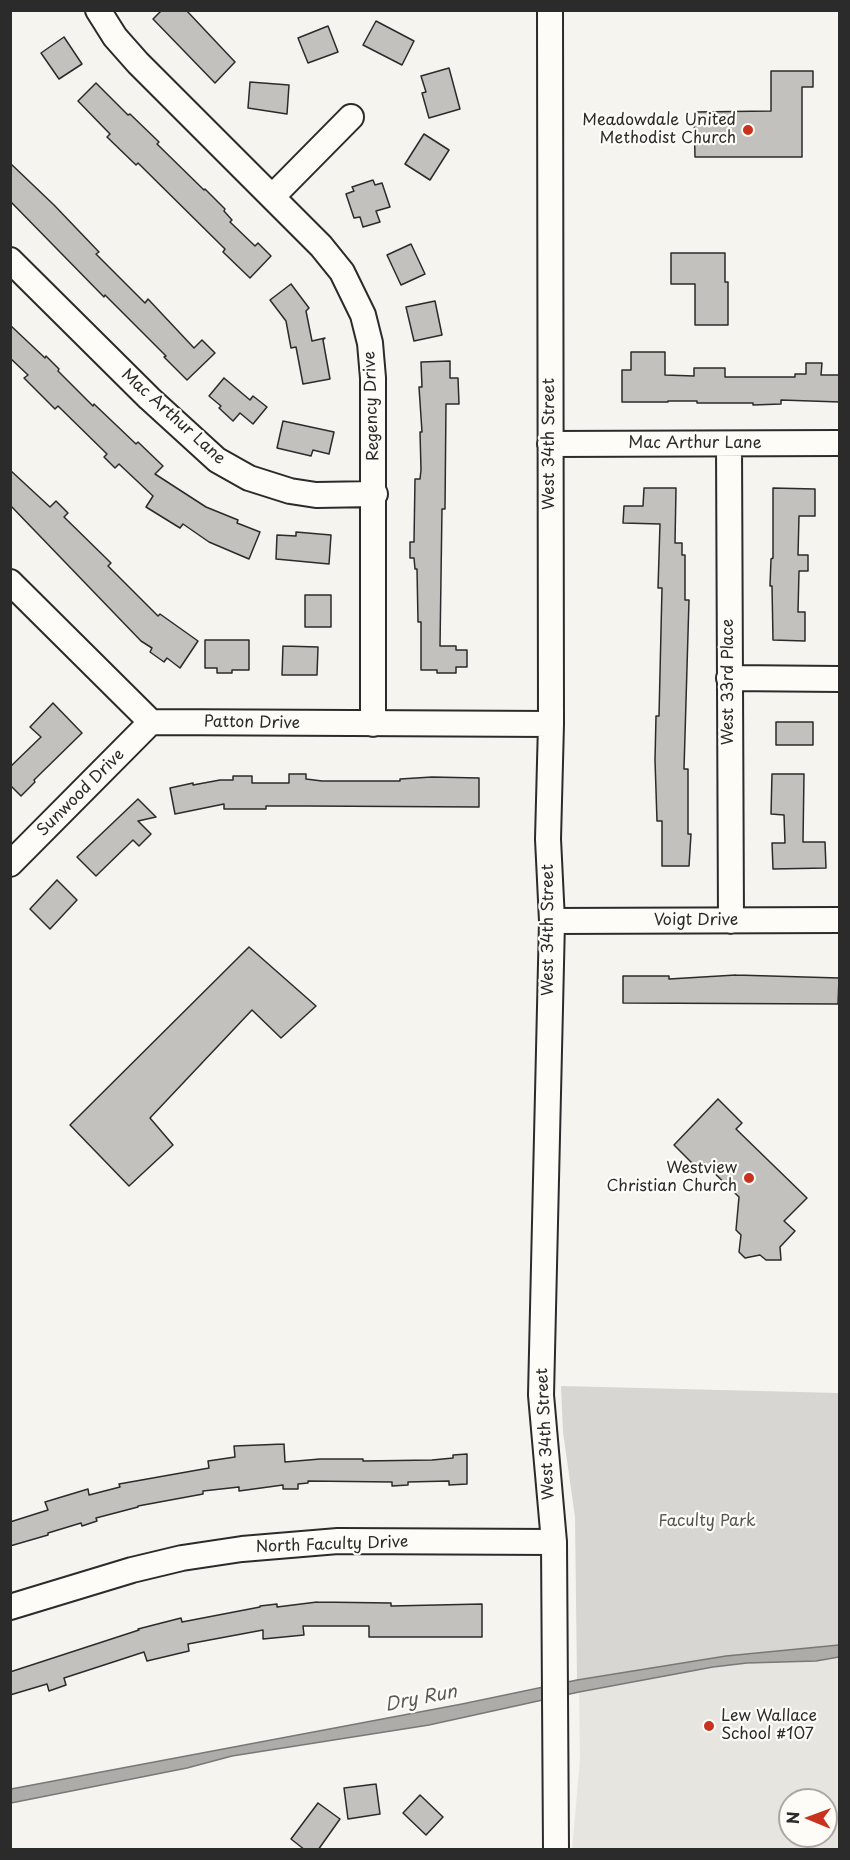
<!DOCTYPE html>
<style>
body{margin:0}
#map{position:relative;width:850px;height:1860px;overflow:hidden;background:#f5f4ef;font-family:"Playpen Sans",sans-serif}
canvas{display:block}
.frame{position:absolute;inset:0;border:12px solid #2b2b2b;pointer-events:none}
.north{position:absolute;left:778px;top:1788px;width:60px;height:60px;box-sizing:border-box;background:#fdfcf7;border:2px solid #a9a8a5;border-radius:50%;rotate:271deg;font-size:16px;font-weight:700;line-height:24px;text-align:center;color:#2b2b2b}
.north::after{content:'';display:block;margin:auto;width:21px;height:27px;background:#c8321e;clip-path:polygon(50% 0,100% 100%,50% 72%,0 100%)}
</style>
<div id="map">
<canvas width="850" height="1860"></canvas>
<div class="frame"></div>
<div class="north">N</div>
</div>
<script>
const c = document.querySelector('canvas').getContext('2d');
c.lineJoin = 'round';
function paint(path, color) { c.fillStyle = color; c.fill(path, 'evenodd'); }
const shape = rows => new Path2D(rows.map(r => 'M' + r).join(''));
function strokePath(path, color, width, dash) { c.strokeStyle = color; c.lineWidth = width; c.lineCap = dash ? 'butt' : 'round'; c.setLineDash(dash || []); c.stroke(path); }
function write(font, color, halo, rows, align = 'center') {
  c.font = font + ' "Playpen Sans",sans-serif'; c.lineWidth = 4.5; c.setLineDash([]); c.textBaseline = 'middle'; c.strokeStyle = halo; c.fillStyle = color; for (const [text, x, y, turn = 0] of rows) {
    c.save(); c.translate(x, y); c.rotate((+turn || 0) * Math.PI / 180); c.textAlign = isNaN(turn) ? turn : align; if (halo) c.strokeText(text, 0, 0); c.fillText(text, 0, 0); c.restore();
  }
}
paint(shape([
 [839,1657,839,1849,572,1850,580,1760,579,1692,713,1667,747,1663,816,1661],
 [790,1800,826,1800,826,1836,790,1836]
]), '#e6e5e0');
paint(shape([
 [561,1386,839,1393,839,1645,726,1656,577,1680,575,1517,563,1432]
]), '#d7d6d2');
const water = shape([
 [839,1645,839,1657,816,1661,747,1663,713,1667,579,1692,429,1725,232,1756,187,1768,11,1803,11,1789,462,1704,577,1680,726,1656,839,1645]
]);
paint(water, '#adaca9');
strokePath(water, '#797877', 1.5);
const building = shape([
 [162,10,186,10,235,62,215,83,153,19,162,10],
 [376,21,414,41,402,65,363,45,376,21],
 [328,26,338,52,308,63,298,38,328,26],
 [64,37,82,64,59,79,41,53,64,37],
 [449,68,460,109,429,118,422,93,426,92,421,76,449,68],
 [771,71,813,71,813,87,802,87,802,157,695,157,694,112,771,111,771,71],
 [250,82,289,85,287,114,248,108,250,82],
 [96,83,128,115,130,114,159,142,157,144,204,190,205,189,225,209,224,211,232,220,230,222,255,246,258,243,271,256,250,278,223,252,225,249,138,163,136,165,107,137,110,134,78,101,96,83],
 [424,134,449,150,430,180,405,164,424,134],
 [10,163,54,205,99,252,96,254,145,303,148,299,194,348,202,340,215,353,187,380,164,357,166,356,105,295,104,297,10,201,10,163],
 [373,180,375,185,382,183,390,207,376,211,380,222,363,227,360,217,354,218,346,194,354,191,352,187,373,180],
 [411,244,425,274,401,285,387,255,411,244],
 [671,253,725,253,725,282,728,282,728,325,695,325,695,284,671,284,671,253],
 [291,284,309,308,306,311,312,341,325,338,323,340,330,379,303,384,296,347,291,348,286,321,270,300,291,284],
 [435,301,442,335,414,341,406,307,435,301],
 [10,325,45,358,46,356,59,369,58,371,93,406,94,404,136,444,138,442,163,466,155,474,206,507,238,520,237,523,260,532,249,559,209,542,183,524,180,528,146,507,153,496,119,464,115,468,104,457,107,454,58,406,55,409,24,378,28,375,10,358,10,325],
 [631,352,665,352,665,375,694,376,694,368,725,368,725,377,795,377,795,374,806,374,806,363,822,363,821,375,840,375,840,402,781,400,781,404,753,405,753,403,697,403,697,401,668,401,668,402,622,402,622,370,631,370,631,352],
 [450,361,450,378,458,378,459,404,446,404,445,509,442,509,440,646,456,646,456,650,467,650,467,667,456,667,456,673,437,673,437,670,421,670,421,622,418,622,417,569,415,569,414,558,410,558,410,542,414,542,415,479,420,479,421,470,420,432,422,432,419,387,422,387,421,362,450,361],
 [224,378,250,400,253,396,267,407,253,424,240,413,233,421,219,408,221,406,209,396,224,378],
 [283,421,334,432,329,454,313,450,311,456,277,448,283,421],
 [10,470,50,507,56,501,68,513,64,517,111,563,108,566,158,616,160,614,198,641,180,668,167,658,164,662,150,652,152,648,141,641,10,505,10,470],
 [644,488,676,488,675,543,682,543,682,555,685,555,685,600,689,600,684,769,688,769,688,834,691,834,689,866,662,866,662,821,657,821,655,760,656,716,659,716,662,588,658,588,660,524,623,523,624,506,643,506,644,488],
 [773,488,815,489,815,516,799,516,798,555,808,555,808,571,799,571,798,612,805,612,805,641,773,640,772,586,770,586,771,559,773,558,773,488],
 [296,532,331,535,329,564,276,559,277,535,296,536,296,532],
 [305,595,331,595,331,627,305,627,305,595],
 [205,640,249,640,249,670,232,670,232,673,217,673,217,668,205,668,205,640],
 [283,646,318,647,317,675,282,675,283,646],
 [53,703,82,733,34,780,35,782,21,796,10,785,10,767,41,737,30,727,53,703],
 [776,722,813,722,813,745,776,745,776,722],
 [289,774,306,774,306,779,322,781,400,781,400,779,432,777,479,778,479,807,307,806,266,806,266,809,224,809,224,804,175,814,170,788,193,783,193,785,220,780,233,780,233,776,252,776,252,783,289,783,289,774],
 [772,774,804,774,803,842,825,842,826,868,773,869,772,843,785,843,784,815,771,814,772,774],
 [138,799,156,817,138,821,151,834,139,846,133,840,96,876,77,857,138,799],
 [57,880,77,900,50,929,30,909,57,880],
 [249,947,316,1006,281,1038,252,1010,150,1118,173,1145,129,1186,70,1125,249,947],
 [736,975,839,978,838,1004,623,1003,623,976,669,976,669,979,736,975],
 [718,1099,742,1123,736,1129,807,1198,784,1221,795,1231,780,1247,781,1260,766,1260,760,1255,745,1258,739,1252,741,1235,736,1230,739,1197,704,1163,698,1169,674,1145,718,1099],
 [284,1444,285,1462,320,1459,363,1459,363,1461,432,1460,453,1458,453,1455,467,1454,467,1484,449,1485,449,1481,408,1482,408,1485,392,1486,392,1482,308,1481,308,1483,298,1484,298,1489,283,1489,283,1485,239,1491,239,1487,203,1491,203,1494,138,1506,138,1507,96,1518,97,1521,82,1526,81,1523,48,1533,48,1535,10,1546,10,1522,48,1510,45,1502,88,1489,89,1495,120,1487,119,1484,209,1468,208,1461,235,1457,234,1446,284,1444],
 [317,1602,391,1603,391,1606,482,1604,482,1637,369,1637,369,1626,303,1626,304,1635,263,1639,263,1630,188,1644,189,1651,147,1661,144,1652,64,1678,66,1685,49,1691,47,1684,10,1695,10,1672,139,1630,138,1629,181,1618,182,1622,260,1607,260,1606,277,1604,277,1607,317,1602],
 [376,1784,380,1814,348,1819,344,1788,376,1784],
 [420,1795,443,1817,426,1835,403,1813,420,1795],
 [318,1803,340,1819,318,1850,305,1850,291,1839,318,1803]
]);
paint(building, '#c2c1be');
strokePath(building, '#2b2b2b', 1.5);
const minor = shape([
 [98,10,115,37,138,63,321,246,342,272,363,315,370,343,373,378,373,724],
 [550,10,551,724,548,839,552,921,541,1395,554,1542,556,1850],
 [273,196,351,117],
 [10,260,149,398,217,460,249,478,290,491,316,495,375,494],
 [550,444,840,443],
 [729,444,731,921],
 [10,582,151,722,551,724],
 [729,678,840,679],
 [10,864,151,722],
 [552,921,840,920],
 [10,1607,132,1570,182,1558,242,1549,338,1541,554,1542]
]);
strokePath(minor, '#2b2b2b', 28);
strokePath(minor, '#fdfcf7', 24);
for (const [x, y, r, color] of [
 [748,130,6,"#c8321e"],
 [749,1178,6,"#c8321e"],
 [709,1726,6,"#c8321e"]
]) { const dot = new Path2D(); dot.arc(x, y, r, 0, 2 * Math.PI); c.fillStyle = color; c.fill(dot); strokePath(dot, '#fdfcf7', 2); }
write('16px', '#2b2b2b', '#fdfcf7', [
 ["Meadowdale United",736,121],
 ["Methodist Church",736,139],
 ["Westview",737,1169],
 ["Christian Church",737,1187],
 ["Lew Wallace",721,1717,"left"],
 ["School #107",721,1735,"left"]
], 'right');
write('16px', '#2b2b2b', '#fdfcf7', [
 ["Regency Drive",372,406,-92],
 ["Mac Arthur Lane",173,417,42],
 ["West 34th Street",550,444,-90],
 ["Mac Arthur Lane",695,444],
 ["West 33rd Place",729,682,-90],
 ["Patton Drive",252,723,1],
 ["Sunwood Drive",81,793,-45],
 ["Voigt Drive",696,921],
 ["West 34th Street",549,930,-90],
 ["West 34th Street",546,1434,-93],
 ["North Faculty Drive",332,1545,-2]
]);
write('16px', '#565655', '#fdfcf7', [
 ["Faculty Park",707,1522]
]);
write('italic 18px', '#585857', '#fdfcf7', [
 ["Dry Run",421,1699,-11]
]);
</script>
